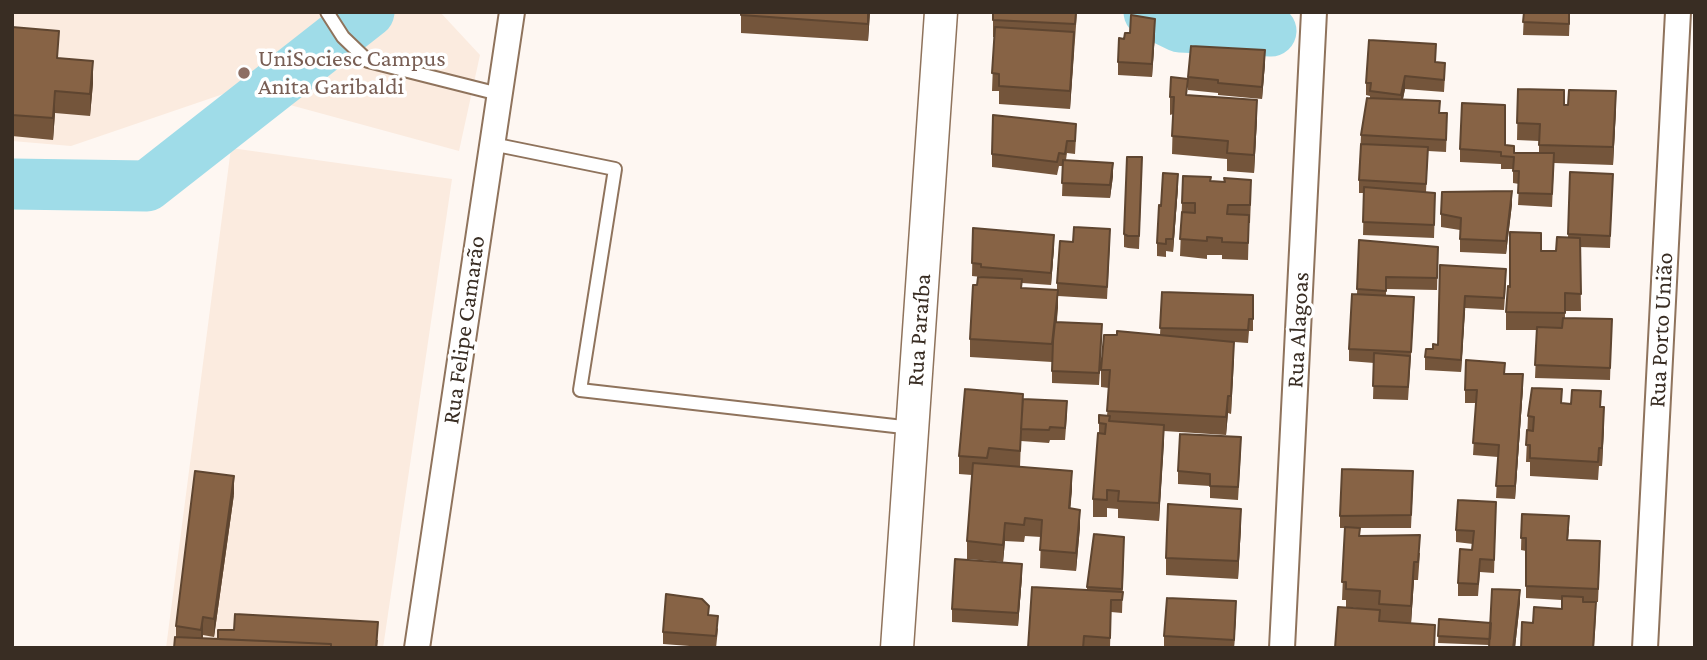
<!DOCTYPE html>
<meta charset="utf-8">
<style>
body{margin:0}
#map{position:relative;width:1707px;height:660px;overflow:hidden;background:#fef7f2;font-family:"Crimson Pro",serif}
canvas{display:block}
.frame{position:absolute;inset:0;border:14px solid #392d23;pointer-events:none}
</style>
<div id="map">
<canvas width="1707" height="660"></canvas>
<div class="frame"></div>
</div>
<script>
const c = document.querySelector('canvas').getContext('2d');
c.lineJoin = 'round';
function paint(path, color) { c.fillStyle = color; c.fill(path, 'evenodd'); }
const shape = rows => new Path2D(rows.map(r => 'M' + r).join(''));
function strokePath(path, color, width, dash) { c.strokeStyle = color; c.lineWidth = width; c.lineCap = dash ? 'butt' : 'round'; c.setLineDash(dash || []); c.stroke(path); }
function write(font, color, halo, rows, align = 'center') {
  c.font = font + ' "Crimson Pro",serif'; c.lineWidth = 7; c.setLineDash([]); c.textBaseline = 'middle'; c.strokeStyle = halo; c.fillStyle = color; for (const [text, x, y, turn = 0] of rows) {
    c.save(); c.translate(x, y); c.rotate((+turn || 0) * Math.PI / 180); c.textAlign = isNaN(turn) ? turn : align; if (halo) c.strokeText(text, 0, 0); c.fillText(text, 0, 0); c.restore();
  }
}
paint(shape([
 [12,12,440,12,480,55,459,151,235,90,71,146,12,141],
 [231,148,452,179,383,648,166,648]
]), '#fbebdf');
strokePath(shape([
 [1149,12,1180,27,1271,31],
 [12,184,147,186,369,12]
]), '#9fdce8', 51);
const service = shape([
 [327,12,343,37,368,61,499,94],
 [492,144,615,169,580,390,912,428]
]);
const minor = shape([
 [417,648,512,12],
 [1282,648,1314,12],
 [1645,648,1678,12]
]);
const tertiary = shape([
 [897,648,941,12]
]);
strokePath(service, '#8f735c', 16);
strokePath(minor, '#8f735c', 28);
strokePath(tertiary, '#8f735c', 35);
strokePath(service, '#fff', 12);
strokePath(minor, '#fff', 24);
strokePath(tertiary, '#fff', 32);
paint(shape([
 [741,12,870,12,868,41,741,33],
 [993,12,1077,12,1070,109,999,104,999,91,992,91,994,37,993,37],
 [1524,12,1570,12,1569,36,1523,35],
 [12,27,59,58,93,83,90,116,55,113,53,140,12,136],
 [1155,32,1152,77,1118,75,1118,62,1124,39],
 [1436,62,1445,75,1444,92,1405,89,1403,99,1440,113,1447,126,1446,152,1428,151,1426,192,1435,206,1434,238,1363,235,1364,193,1359,193,1359,180,1361,135,1370,98,1370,96,1366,95,1366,83],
 [1265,63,1262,99,1218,95,1218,93,1188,90,1188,77],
 [1518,89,1564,105,1616,108,1613,165,1554,163,1552,207,1518,205,1519,184,1513,183,1513,169,1501,169,1501,164,1460,162,1460,149,1505,145,1514,153,1539,153,1539,141,1517,140],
 [1188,95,1257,118,1254,173,1227,171,1227,159,1172,154,1173,114,1170,115,1170,97],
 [1076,137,1075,154,1067,153,1066,160,1113,176,1110,198,1062,196,1063,166,1059,166,1057,175,992,167,992,154],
 [1142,170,1139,249,1128,248,1124,247,1124,234],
 [1570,172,1613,174,1610,248,1580,247,1581,311,1565,311,1565,318,1612,319,1610,380,1535,378,1537,330,1506,330,1506,312,1510,287,1541,251,1556,251,1568,237],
 [1211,181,1251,198,1250,223,1249,223,1248,260,1222,259,1222,255,1207,255,1207,259,1180,256,1182,203],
 [1178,187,1173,252,1166,251,1166,257,1157,256,1157,243,1161,206],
 [1512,204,1506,254,1460,252,1460,230,1441,227,1441,214],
 [973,228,1054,247,1051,285,1022,283,1022,288,1057,290,1057,283,1110,242,1107,299,1058,296,1057,322,1102,336,1099,385,1052,383,1052,362,970,357,970,339,977,285,981,277,972,276],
 [1359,240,1438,247,1437,290,1386,289,1386,296,1414,310,1408,400,1373,399,1374,363,1349,361,1349,349,1357,294],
 [1440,265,1506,282,1504,310,1465,308,1461,372,1425,370,1425,357,1438,345],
 [1162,292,1253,295,1253,331,1249,331,1248,343,1234,342,1231,414,1228,413,1226,435,1164,431,1159,521,1118,518,1118,509,1107,508,1107,517,1093,517,1093,499,1099,433,1099,415,1107,416,1109,388,1101,387,1101,370,1160,335],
 [1505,374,1523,387,1515,499,1496,498,1498,457,1473,455,1476,403,1465,403,1465,390],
 [1023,399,1067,414,1065,440,1050,440,1049,443,1021,441,1021,439,1020,467,1072,489,1070,508,1080,527,1076,571,1040,568,1041,537,1025,536,1024,542,1005,541,1003,562,967,559,967,541,972,475,959,474,959,456],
 [1562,403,1601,407,1604,425,1602,466,1599,466,1598,480,1530,476,1530,462,1526,462,1528,416],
 [1241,450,1238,500,1210,498,1210,486,1178,484,1178,471],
 [1413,484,1411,528,1360,528,1360,536,1420,553,1418,580,1414,580,1411,623,1435,625,1435,648,1335,648,1379,610,1346,607,1346,600,1342,600,1345,528,1340,528,1340,516],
 [234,494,214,637,203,635,203,638,378,640,377,648,176,637,176,626],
 [1496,514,1494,573,1480,572,1478,596,1458,596,1458,583,1472,550,1473,544,1456,542,1456,530],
 [1522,514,1569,529,1568,540,1600,554,1598,602,1583,601,1596,615,1594,648,1521,648,1533,623,1562,609,1562,600,1526,598,1526,551,1521,550],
 [1241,526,1238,579,1166,575,1166,558],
 [1124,550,1122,613,1111,612,1110,648,1028,648,1087,590,1087,587],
 [1022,576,1018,626,952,622,952,609],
 [1520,602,1515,648,1489,648,1489,645,1438,643,1439,619,1491,623],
 [1236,614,1234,648,1164,648,1164,636],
 [709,615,718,629,716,648,663,644,663,632]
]), '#74553b');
paint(shape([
 [868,12,870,12,868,41],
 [1155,19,1155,32,1152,77,1152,64],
 [1074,32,1074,50,1070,109,1070,91],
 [1265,50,1265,63,1262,99,1262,87],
 [93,61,93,83,90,116,90,94],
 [1405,76,1405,89,1401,108,1401,95],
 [55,91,55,113,53,140,53,118],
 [1616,91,1616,108,1613,165,1613,147],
 [1257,100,1257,118,1254,173,1254,155],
 [1113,163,1113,176,1110,198,1110,185],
 [1178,174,1178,187,1173,252,1173,239],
 [1512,191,1512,204,1506,254,1506,241],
 [1054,235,1054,247,1051,285,1051,273],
 [1058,290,1058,308,1052,362,1052,344],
 [1465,296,1465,308,1461,372,1461,360],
 [1234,342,1234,359,1231,414,1231,396],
 [1523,374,1523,387,1515,499,1515,486],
 [1228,396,1228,413,1226,435,1226,417],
 [1604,407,1604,425,1602,466,1602,448],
 [1164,425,1164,443,1159,521,1159,503],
 [1072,471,1072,489,1069,526,1069,508],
 [234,476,234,494,214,637,214,619],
 [1241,509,1241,526,1238,579,1238,561],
 [1080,510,1080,527,1076,571,1076,553],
 [1005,523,1005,541,1003,562,1003,545],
 [1414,562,1414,580,1411,624,1411,606],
 [1022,564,1022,576,1018,626,1018,613],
 [1520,590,1520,602,1515,648,1513,648],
 [1236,601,1236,614,1234,648,1234,640],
 [203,617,203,635,201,648,201,630]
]), '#5e4530');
const building = shape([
 [741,12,868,12,868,24,741,15,741,12],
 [993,12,1076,12,1075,24,993,20,993,12],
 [1524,12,1569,12,1569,24,1523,22,1524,12],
 [1131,15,1155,19,1152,64,1118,62,1119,38,1124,39,1125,33,1130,33,1131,15],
 [12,27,59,31,57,58,93,61,90,94,55,91,53,118,12,115,12,27],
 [995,27,1074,32,1070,91,999,86,999,74,992,73,995,27],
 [1369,40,1436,44,1435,62,1445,63,1444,80,1405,76,1401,95,1370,91,1371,83,1366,83,1369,40],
 [1191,46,1265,50,1262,87,1218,83,1218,80,1188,77,1191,46],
 [1171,77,1188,79,1186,95,1257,100,1254,155,1227,153,1228,141,1172,136,1174,97,1170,97,1171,77],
 [1518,89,1564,90,1564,105,1568,105,1569,90,1616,91,1613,147,1539,145,1540,124,1517,123,1518,89],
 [1367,98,1440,101,1439,113,1447,113,1446,140,1361,135,1367,98],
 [1462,103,1505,105,1505,145,1514,146,1514,153,1554,153,1552,194,1518,193,1519,171,1513,171,1514,157,1501,156,1501,152,1460,149,1462,103],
 [993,115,1076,124,1075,141,1067,141,1065,154,1059,153,1057,162,992,154,993,115],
 [1361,144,1428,147,1426,184,1359,180,1361,144],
 [1127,157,1142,157,1139,236,1128,236,1124,234,1127,157],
 [1063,160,1113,163,1110,185,1062,183,1063,160],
 [1570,172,1613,174,1610,236,1568,234,1570,172],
 [1163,173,1178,174,1173,239,1166,239,1166,244,1157,243,1159,205,1161,206,1163,173],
 [1183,176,1211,177,1210,181,1225,182,1224,178,1251,180,1250,205,1228,205,1227,214,1249,215,1248,243,1222,242,1222,238,1207,237,1207,241,1180,239,1182,212,1195,213,1195,203,1182,203,1183,176],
 [1364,187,1435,193,1434,225,1363,222,1364,187],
 [1512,191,1506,241,1460,239,1461,218,1441,214,1442,192,1512,191],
 [1074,227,1110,229,1107,287,1057,283,1060,241,1073,242,1074,227],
 [973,228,1054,235,1051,273,981,267,981,264,972,263,973,228],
 [1510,232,1541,233,1541,251,1556,251,1557,237,1580,238,1581,294,1565,293,1565,313,1506,312,1508,286,1510,287,1510,232],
 [1359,240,1438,247,1437,278,1386,277,1386,291,1357,289,1359,240],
 [1440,265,1506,269,1504,298,1465,296,1461,360,1425,357,1426,349,1433,349,1433,344,1438,345,1440,265],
 [978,277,1022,279,1021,288,1058,290,1052,344,970,339,973,285,977,285,978,277],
 [1162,292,1253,295,1253,319,1249,319,1248,330,1160,328,1162,292],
 [1352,294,1414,297,1411,352,1349,349,1352,294],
 [1563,318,1612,319,1610,368,1535,365,1537,327,1562,328,1563,318],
 [1055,322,1102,324,1099,373,1052,371,1053,341,1055,322],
 [1117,331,1234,342,1231,396,1228,396,1226,417,1107,411,1110,370,1101,370,1104,335,1117,335,1117,331],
 [1374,353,1410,356,1408,387,1373,386,1374,353],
 [1466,360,1505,363,1504,374,1523,374,1515,486,1496,486,1499,445,1473,443,1477,390,1465,390,1466,360],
 [1532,388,1562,389,1561,403,1571,404,1572,390,1601,391,1600,407,1604,407,1602,448,1599,448,1598,462,1530,458,1530,445,1526,445,1527,430,1533,431,1534,417,1528,416,1532,388],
 [965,389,1023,394,1020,451,989,448,987,458,959,456,965,389],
 [1023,399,1067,401,1065,428,1050,427,1049,430,1021,429,1023,399],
 [1099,415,1110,416,1109,421,1164,425,1159,503,1118,501,1119,491,1107,490,1107,500,1093,499,1098,433,1105,434,1106,424,1099,423,1099,415],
 [1180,434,1241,437,1238,487,1210,486,1210,474,1178,471,1180,434],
 [973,463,1072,471,1069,508,1080,510,1076,553,1040,550,1042,520,1025,518,1024,525,1005,523,1003,545,967,541,973,463],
 [1342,469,1413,471,1411,515,1340,516,1342,469],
 [195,471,234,476,214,619,203,617,201,630,176,626,195,471],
 [1458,500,1496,502,1494,560,1480,559,1478,584,1458,583,1460,549,1472,550,1474,531,1456,530,1458,500],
 [1168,504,1241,509,1238,561,1166,558,1168,504],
 [1522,514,1569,516,1567,540,1600,541,1598,589,1526,586,1526,538,1521,538,1522,514],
 [1345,527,1360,528,1359,536,1420,535,1418,562,1414,562,1411,606,1379,604,1380,591,1346,589,1346,582,1342,582,1345,527],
 [1094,534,1124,537,1122,589,1087,587,1094,534],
 [955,559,1022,564,1018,613,952,609,955,559],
 [1032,587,1123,592,1122,600,1111,600,1110,638,1084,636,1083,648,1028,648,1032,587],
 [1492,589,1520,590,1513,648,1489,648,1492,589],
 [666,594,702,599,709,606,708,615,718,616,716,636,663,632,666,594],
 [1562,596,1583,597,1583,602,1596,602,1593,648,1521,648,1522,622,1533,623,1534,607,1562,609,1562,596],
 [1167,598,1236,601,1234,640,1164,636,1167,598],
 [1338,607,1380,610,1379,621,1435,625,1434,648,1335,648,1338,607],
 [235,614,378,622,376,648,331,648,331,644,218,639,218,630,234,630,235,614],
 [1439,619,1491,623,1490,639,1438,636,1439,619],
 [175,637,331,644,331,648,174,648,175,637]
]);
paint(building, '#876345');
strokePath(building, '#5e4530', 2);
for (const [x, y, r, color] of [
 [244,73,7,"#8d6e63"]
]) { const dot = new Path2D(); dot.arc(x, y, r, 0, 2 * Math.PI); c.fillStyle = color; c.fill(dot); strokePath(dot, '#fff', 2.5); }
write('24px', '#785e54', '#fff', [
 ["UniSociesc Campus",258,59],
 ["Anita Garibaldi",258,87]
], 'left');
write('24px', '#392d23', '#fff', [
 ["Rua Felipe Camarão",464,330,-82],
 ["Rua Paraíba",919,330,-86],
 ["Rua Alagoas",1298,330,-87],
 ["Rua Porto União",1661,330,-87]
]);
</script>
